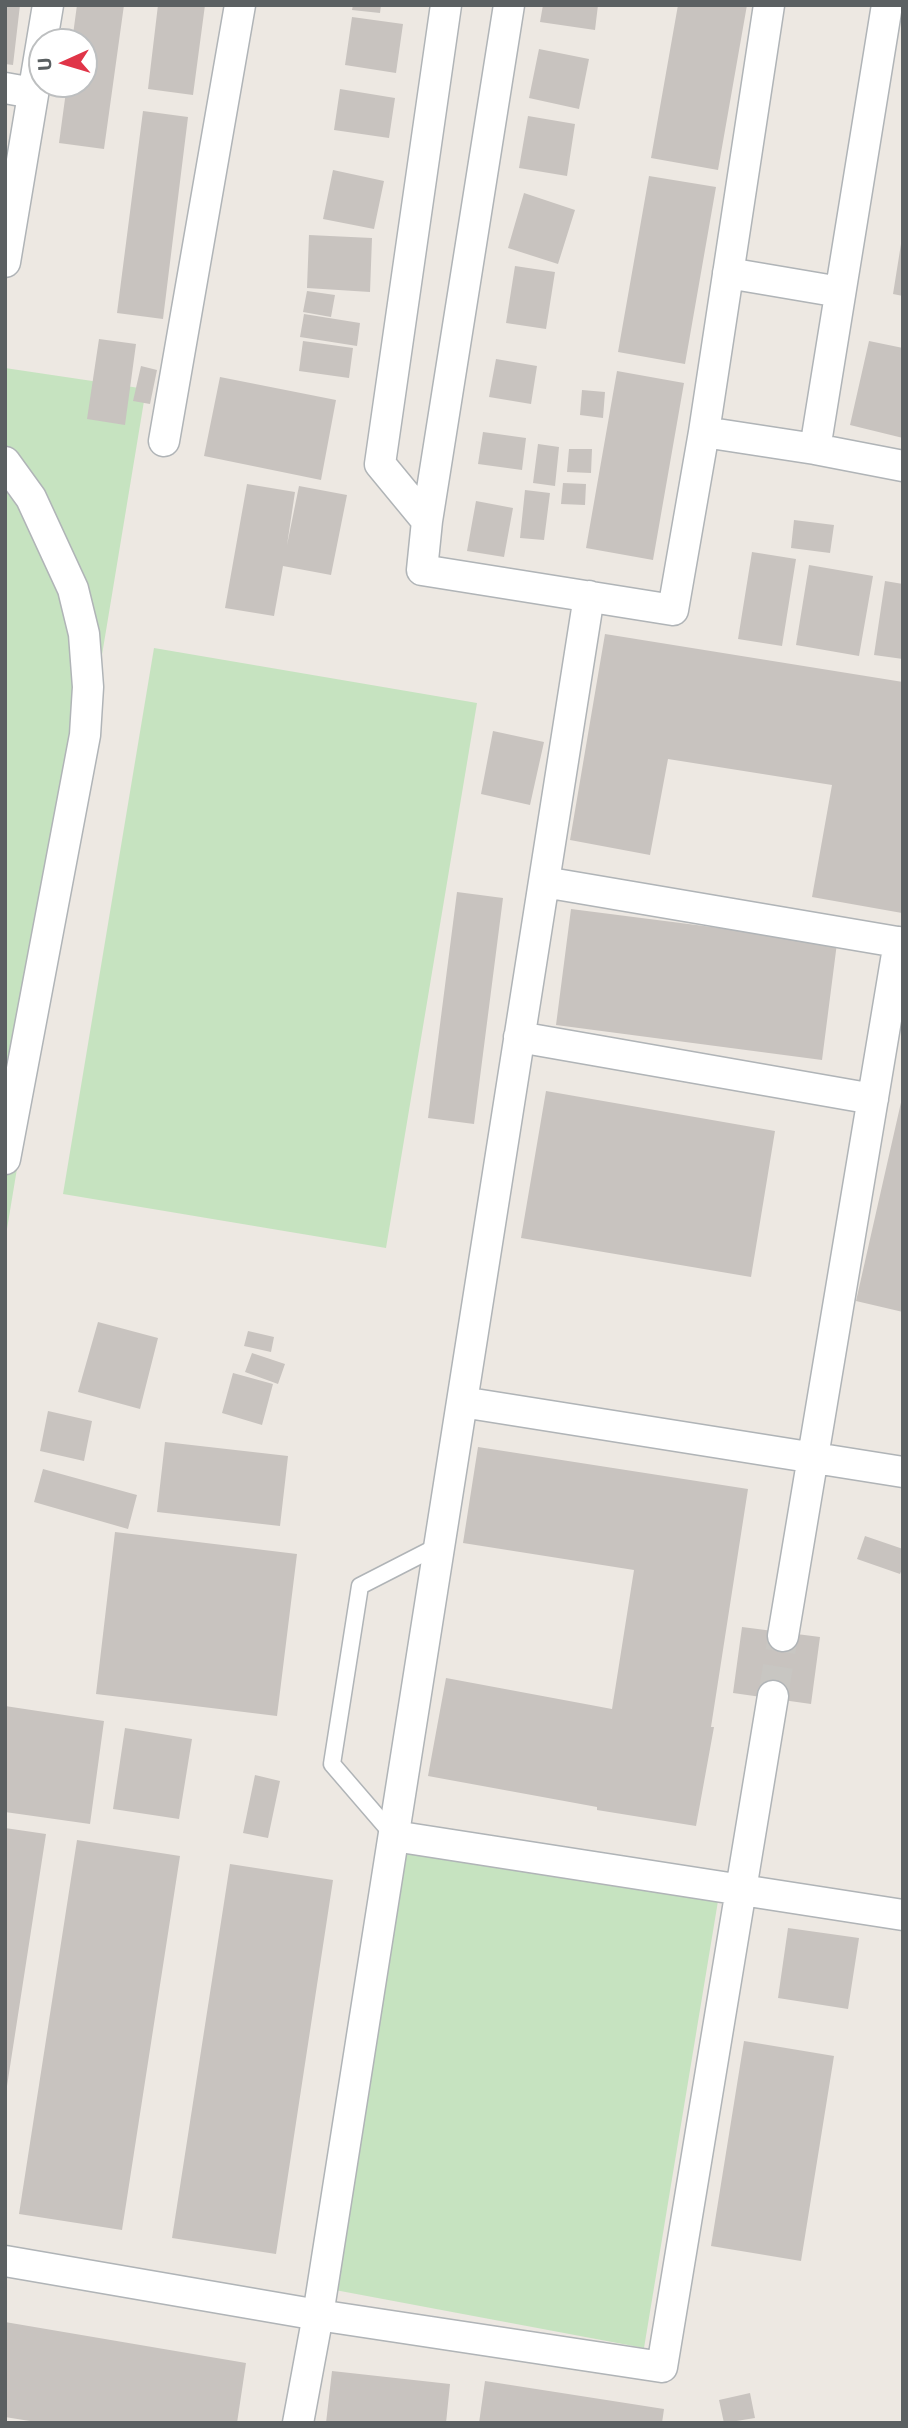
<!DOCTYPE html>
<style>
body{margin:0}
#map{position:relative;width:908px;height:2428px;overflow:hidden;background:#ede8e2;font-family:"Exo 2",sans-serif}
canvas{display:block}
.frame{position:absolute;inset:0;border:7px solid #5b6062;pointer-events:none}
.north{position:absolute;left:28px;top:28px;width:70px;height:70px;box-sizing:border-box;background:#fff;border:2px solid #bdbfc0;border-radius:50%;rotate:266deg;font-size:19px;font-weight:700;line-height:28px;text-align:center;color:#5b6062}
.north::after{content:'';display:block;margin:auto;width:24px;height:32px;background:#e03548;clip-path:polygon(50% 0,100% 100%,50% 72%,0 100%)}
</style>
<div id="map">
<canvas width="908" height="2428"></canvas>
<div class="frame"></div>
<div class="north">U</div>
</div>
<script>
const c = document.querySelector('canvas').getContext('2d');
c.lineJoin = 'round';
function paint(path, color) { c.fillStyle = color; c.fill(path, 'evenodd'); }
const shape = rows => new Path2D(rows.map(r => 'M' + r).join(''));
function strokePath(path, color, width, dash) { c.strokeStyle = color; c.lineWidth = width; c.lineCap = dash ? 'butt' : 'round'; c.setLineDash(dash || []); c.stroke(path); }
paint(shape([
 [5,368,146,389,5,1241],
 [154,648,477,703,386,1248,63,1194],
 [403,1852,718,1901,644,2348,335,2290]
]), '#c6e3c0');
paint(shape([
 [5,5,20,5,13,65,5,64],
 [77,5,124,5,104,149,59,143,67,84,84,84,84,42,72,42],
 [158,5,205,5,193,95,148,89],
 [353,5,381,5,380,13,352,10],
 [543,5,598,5,595,30,540,22],
 [678,5,747,5,718,170,651,158],
 [352,17,403,24,396,73,345,65],
 [539,49,589,59,579,109,529,98],
 [340,89,395,98,389,138,334,130],
 [143,111,188,117,163,319,117,313],
 [528,116,575,124,567,176,519,168],
 [333,170,384,181,374,229,323,219],
 [649,176,716,187,685,364,618,352],
 [524,193,575,210,558,264,508,248],
 [309,235,372,238,370,292,307,288],
 [901,244,903,244,903,296,893,294],
 [515,266,555,272,546,329,506,323],
 [307,291,335,295,331,317,303,312],
 [304,314,360,323,357,346,300,337],
 [99,339,136,344,125,425,87,419],
 [303,341,353,348,349,378,299,371],
 [869,341,903,348,903,438,850,425],
 [496,359,537,366,531,404,489,397],
 [141,366,157,370,150,404,133,401],
 [617,371,684,383,653,560,586,548],
 [220,377,336,400,321,480,204,456],
 [582,390,605,392,603,418,580,415],
 [483,432,526,438,522,470,478,464],
 [538,444,559,447,555,486,533,483],
 [569,449,592,449,591,473,567,472],
 [563,483,586,484,585,505,561,504],
 [247,484,295,492,287,545,299,486,347,495,331,575,283,566,274,616,225,608],
 [525,490,550,493,544,540,520,538],
 [476,501,513,508,504,557,467,551],
 [794,520,834,525,830,553,791,548],
 [752,552,796,559,782,646,738,639],
 [809,565,873,576,859,656,796,645],
 [885,581,903,584,903,659,874,655],
 [605,634,903,682,902,913,812,897,832,785,668,759,650,855,570,840],
 [493,731,544,742,530,805,481,794],
 [457,892,503,898,474,1124,428,1118],
 [571,909,837,943,822,1060,556,1025],
 [546,1091,775,1131,751,1277,521,1238],
 [902,1098,903,1098,903,1312,856,1301],
 [98,1322,158,1338,140,1409,78,1392],
 [248,1331,274,1337,271,1352,244,1346],
 [252,1353,285,1364,278,1384,245,1372],
 [233,1373,273,1384,262,1425,222,1413],
 [48,1411,92,1421,84,1461,40,1451],
 [165,1442,288,1456,280,1526,157,1512],
 [478,1447,748,1489,711,1727,714,1727,696,1826,597,1810,597,1807,428,1776,446,1678,612,1709,634,1570,463,1543],
 [43,1469,137,1495,128,1529,34,1502],
 [115,1532,297,1554,277,1716,96,1694],
 [865,1536,903,1549,903,1567,900,1574,857,1559],
 [742,1627,820,1637,811,1704,733,1693],
 [5,1706,104,1721,90,1824,5,1812],
 [125,1728,192,1739,179,1819,113,1809],
 [255,1775,280,1781,268,1838,243,1833],
 [5,1828,46,1834,7,2086,5,2086],
 [77,1840,180,1856,122,2230,19,2214],
 [230,1864,333,1880,276,2254,172,2238],
 [788,1928,859,1938,848,2009,778,1998],
 [744,2041,834,2056,801,2261,711,2246],
 [5,2322,246,2363,237,2423,42,2423,5,2417],
 [332,2371,450,2384,446,2423,326,2423],
 [485,2381,664,2409,662,2423,479,2423],
 [750,2393,755,2418,724,2423,719,2400]
]), '#c8c3bf');
strokePath(shape([
 [773,1696,783,1636]
]), '#c8c6c2', 30, [30, 15]);
const lane = shape([
 [394,1836,332,1764,360,1586,440,1545]
]);
const street = shape([
 [509,5,427,521,422,570,673,610,704,432,769,5],
 [5,88,33,93],
 [5,262,48,5],
 [728,273,840,292],
 [704,432,815,449,903,466],
 [164,441,240,5],
 [815,449,887,5],
 [5,462,31,498,73,589,84,634,88,687,85,735,5,1159],
 [427,521,380,464,446,5],
 [544,882,903,943],
 [519,1037,873,1099],
 [462,1402,903,1472],
 [783,1636,899,942],
 [394,1836,903,1915],
 [5,2261,318,2315,662,2367,773,1696],
 [298,2423,318,2315,589,596]
]);
strokePath(lane, '#b0b4b7', 19);
strokePath(street, '#b0b4b7', 33);
strokePath(lane, '#fff', 16);
strokePath(street, '#fff', 30);
</script>
